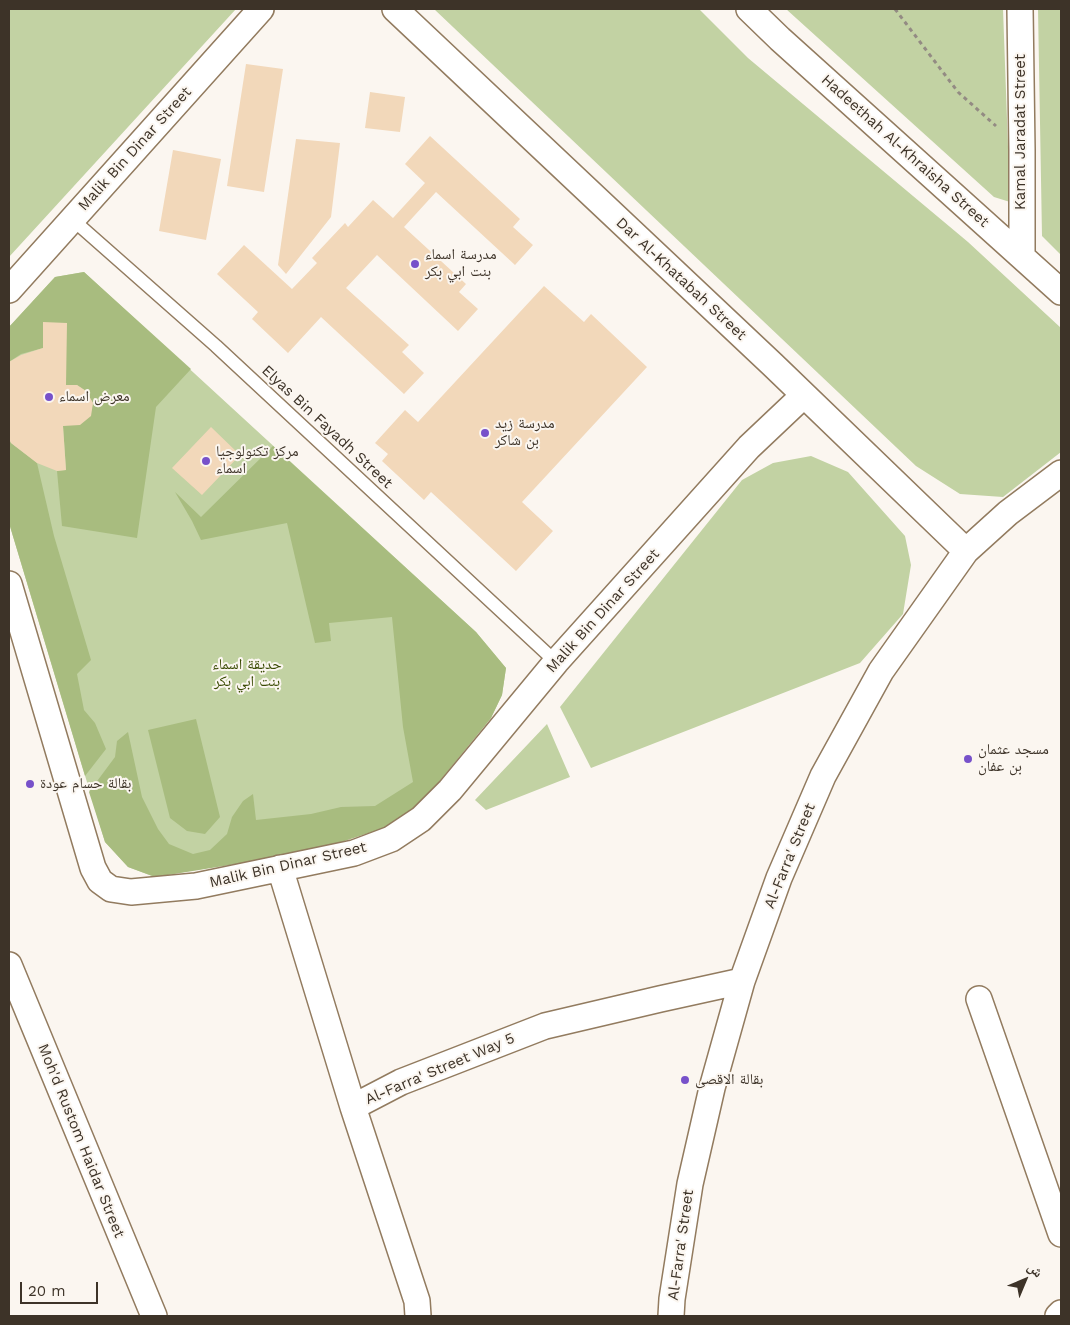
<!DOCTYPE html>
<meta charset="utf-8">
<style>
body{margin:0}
#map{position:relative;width:1070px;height:1325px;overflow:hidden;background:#fbf6f0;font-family:"Work Sans","Noto Naskh Arabic",sans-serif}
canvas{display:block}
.frame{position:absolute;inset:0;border:10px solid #3d3328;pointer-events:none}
.north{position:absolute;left:1000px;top:1255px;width:50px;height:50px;-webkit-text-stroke:4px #fbf6f0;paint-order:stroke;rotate:45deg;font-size:14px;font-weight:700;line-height:20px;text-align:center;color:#3d3328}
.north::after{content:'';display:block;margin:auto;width:18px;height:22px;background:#3d3328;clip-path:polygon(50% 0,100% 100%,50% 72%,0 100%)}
.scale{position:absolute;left:20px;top:1282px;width:78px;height:22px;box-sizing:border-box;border:2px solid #3d3328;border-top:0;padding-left:6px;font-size:15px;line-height:18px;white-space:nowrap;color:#3d3328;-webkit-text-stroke:4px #fbf6f0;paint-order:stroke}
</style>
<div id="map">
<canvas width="1070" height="1325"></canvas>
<div class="frame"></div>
<div class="north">ش</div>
<div class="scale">20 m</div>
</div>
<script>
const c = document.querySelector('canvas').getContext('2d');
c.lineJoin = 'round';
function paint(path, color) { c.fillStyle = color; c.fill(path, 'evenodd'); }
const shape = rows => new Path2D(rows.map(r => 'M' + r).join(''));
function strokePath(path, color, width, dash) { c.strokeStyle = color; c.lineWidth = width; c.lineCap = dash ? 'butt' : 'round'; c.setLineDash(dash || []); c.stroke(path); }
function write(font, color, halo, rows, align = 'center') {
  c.font = font + ' "Work Sans","Noto Naskh Arabic",sans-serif'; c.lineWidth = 4; c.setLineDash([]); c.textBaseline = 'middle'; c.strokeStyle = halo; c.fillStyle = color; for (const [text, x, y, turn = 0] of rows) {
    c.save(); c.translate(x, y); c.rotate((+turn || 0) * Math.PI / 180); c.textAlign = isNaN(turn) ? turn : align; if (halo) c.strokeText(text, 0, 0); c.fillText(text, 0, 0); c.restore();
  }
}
paint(shape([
 [9,9,236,9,9,257],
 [434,9,699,9,748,58,968,242,1061,328,1061,452,1003,497,960,494,916,466],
 [786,9,1003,9,1010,202,994,197],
 [1038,9,1061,9,1061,255,1042,236],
 [84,272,476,632,506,668,502,695,491,718,424,800,214,867,155,877,128,867,105,842,9,523,9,327,55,277],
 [811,456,848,472,905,536,911,565,903,614,860,663,591,768,560,707,742,480,773,463],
 [547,724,570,777,486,810,475,800]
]), '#c2d2a3');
paint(shape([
 [84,272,191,369,156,407,137,538,62,526,57,471,66,470,63,426,90,416,93,403,86,391,77,385,66,385,43,348,21,354,9,362,9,327,55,277],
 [9,439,11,443,37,463,54,536,91,660,77,674,84,710,95,723,106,749,85,776,9,523],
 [273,446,476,632,506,668,502,695,491,718,424,800,387,827,311,852,155,877,128,867,105,842,89,792,115,757,117,741,128,732,142,797,158,829,169,844,193,854,210,850,227,834,232,817,243,801,253,794,256,820,311,814,341,807,375,806,413,782,403,727,392,617,329,623,331,641,315,643,287,523,201,540,192,521,175,492,201,517],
 [196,719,220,817,205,834,187,831,170,818,148,730]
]), '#a8bc7f');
paint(shape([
 [246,64,283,69,264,192,227,186],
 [370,92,405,97,400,132,365,128],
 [430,136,520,219,513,227,533,245,515,265,436,192,404,227,466,284,459,292,478,309,458,331,377,255,346,288,409,345,402,352,424,373,404,394,321,317,288,353,252,319,258,312,217,274,244,245,292,289,317,263,312,258,345,223,348,227,373,200,393,218,425,183,405,164],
 [296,139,340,143,331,217,286,274,278,265],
 [173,150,221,159,206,240,159,231],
 [544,286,584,322,591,314,647,367,522,502,553,531,516,571,431,492,424,500,382,461,388,454,375,443,405,410,418,422],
 [43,322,67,323,66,385,77,385,86,391,93,403,91,416,80,425,63,426,66,470,57,471,37,463,11,443,9,439,9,362,21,355,43,348],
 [211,427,240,455,202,495,172,468]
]), '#f2d8ba');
const lane = shape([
 [72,219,216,346,556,662]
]);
const street = shape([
 [395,9,773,365,966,551],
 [749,9,780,39,1061,292],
 [1020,9,1022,150,1022,255],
 [9,290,261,9],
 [9,584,93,868,100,881,111,889,131,892,196,886,354,853,391,839,421,819,450,790,556,662,749,447,804,395],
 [280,868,353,1107],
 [9,965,154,1316],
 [979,999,1061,1234],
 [418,1316,417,1301,353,1107,401,1082,545,1026,660,999,742,981],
 [671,1316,672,1299,690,1184,712,1088,742,981,779,878,823,776,881,671,966,551,1008,513,1061,473],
 [1058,1316,1061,1313]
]);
strokePath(lane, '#927b5f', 15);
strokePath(street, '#927b5f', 28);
strokePath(shape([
 [895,9,958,92,996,126]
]), '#938b83', 3, [4, 4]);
strokePath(lane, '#fff', 12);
strokePath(street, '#fff', 25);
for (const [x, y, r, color] of [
 [415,264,5,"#7751ca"],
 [49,397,5,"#7751ca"],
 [485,433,5,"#7751ca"],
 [206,461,5,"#7751ca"],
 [968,759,5,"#7751ca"],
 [30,784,5,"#7751ca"],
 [685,1080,5,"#7751ca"]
]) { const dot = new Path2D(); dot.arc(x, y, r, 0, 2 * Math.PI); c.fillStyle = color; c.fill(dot); strokePath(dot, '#fbf6f0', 2); }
write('15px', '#3d3328', '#fbf6f0', [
 ["Kamal Jaradat Street",1021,132,-90],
 ["Malik Bin Dinar Street",135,149,-48],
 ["Hadeethah Al-Khraisha Street",905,151,42],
 ["Dar Al-Khatabah Street",681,279,43],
 ["Elyas Bin Fayadh Street",327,427,43],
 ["Malik Bin Dinar Street",603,611,-48],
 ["Al-Farra' Street",790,856,-68],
 ["Malik Bin Dinar Street",288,865,-13],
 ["Al-Farra' Street Way 5",440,1069,-23],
 ["Moh'd Rustom Haidar Street",81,1141,68],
 ["Al-Farra' Street",681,1245,-82]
]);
write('15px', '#3d3328', '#fbf6f0', [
 ["مدرسة اسماء",425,255],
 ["بنت ابي بكر",425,272],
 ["معرض اسماء",59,397],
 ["مدرسة زيد",495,424],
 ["بن شاكر",495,441],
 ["مركز تكنولوجيا",216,452],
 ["اسماء",216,469],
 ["مسجد عثمان",978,750],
 ["بن عفان",978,767],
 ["بقالة حسام عودة",40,784],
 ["بقالة الاقصى",695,1080]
], 'left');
write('15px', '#394a02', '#fbf6f0', [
 ["حديقة اسماء",247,665],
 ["بنت ابي بكر",247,682]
]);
</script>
